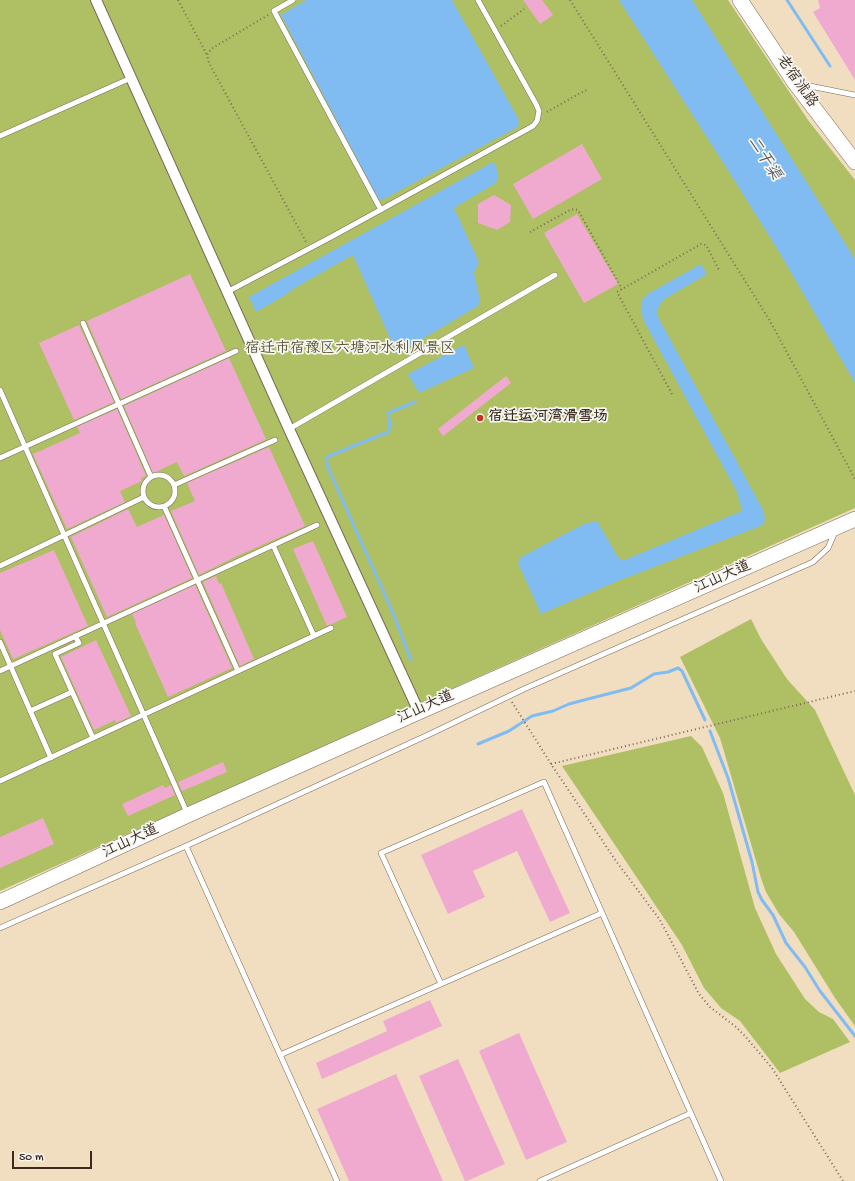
<!DOCTYPE html>
<meta charset="utf-8">
<style>
body{margin:0}
#map{position:relative;width:855px;height:1181px;overflow:hidden;background:#f1dec0;font-family:"Gochi Hand",sans-serif}
canvas{display:block}
.scale{position:absolute;left:12px;top:1151px;width:80px;height:18px;box-sizing:border-box;border:2px solid #3b2a1e;border-top:0;padding-left:5px;font-size:12px;line-height:14px;white-space:nowrap;color:#3b2a1e;-webkit-text-stroke:3px #f6f6f2;paint-order:stroke}
</style>
<div id="map">
<canvas width="855" height="1181"></canvas>
<div class="scale">50 m</div>
</div>
<script>
const c = document.querySelector('canvas').getContext('2d');
c.lineJoin = 'round';
function paint(path, color) { c.fillStyle = color; c.fill(path, 'evenodd'); }
const shape = rows => new Path2D(rows.map(r => 'M' + r).join(''));
function strokePath(path, color, width, dash) { c.strokeStyle = color; c.lineWidth = width; c.lineCap = dash ? 'butt' : 'round'; c.setLineDash(dash || []); c.stroke(path); }
function write(font, color, halo, rows, align = 'center') {
  c.font = font + ' "Gochi Hand","LXGW WenKai TC",sans-serif'; c.lineWidth = 3.5; c.setLineDash([]); c.textBaseline = 'middle'; c.strokeStyle = halo; c.fillStyle = color; for (const [text, x, y, turn = 0] of rows) {
    c.save(); c.translate(x, y); c.rotate((+turn || 0) * Math.PI / 180); c.textAlign = isNaN(turn) ? turn : align; if (halo) c.strokeText(text, 0, 0); c.fillText(text, 0, 0); c.restore();
  }
}
paint(shape([
 [0,0,728,0,808,120,855,180,855,508,0,891],
 [751,619,761,639,787,679,815,710,855,795,855,1026,835,998,794,932,779,914,766,892,761,878,720,738,680,657],
 [691,736,702,747,723,793,755,908,776,954,805,999,819,1012,833,1019,850,1042,780,1073,740,1021,721,1008,704,988,682,945,562,766]
]), '#aec063');
paint(shape([
 [306,0,452,0,519,120,518,127,384,199,379,200,281,15],
 [619,0,692,0,855,259,855,383,781,255,733,178],
 [493,162,498,171,498,177,496,183,454,208,479,262,474,273,480,300,478,306,397,354,353,255,293,289,284,296,256,312,249,297],
 [701,264,707,274,663,300,657,310,657,315,762,508,765,517,764,524,758,527,618,581,541,614,518,563,521,557,584,524,597,521,618,557,622,560,627,559,742,511,737,492,646,325,641,313,642,301,646,295],
 [464,345,474,368,419,393,408,374]
]), '#80bcf2');
strokePath(shape([
 [787,0,830,66],
 [411,660,393,613,329,470,326,459,329,456,388,432,390,427,388,413,415,402],
 [710,731,728,778,752,862,758,892,762,900,773,915,786,943,805,967,820,991,855,1036],
 [478,744,509,731,532,716,553,711,569,704,584,700,631,688,654,674,668,672,678,668,682,671,705,720]
]), '#80bcf2', 3);
paint(shape([
 [523,0,542,0,553,15,540,24],
 [818,0,855,0,855,80,813,12,820,8],
 [582,144,602,179,533,219,513,184],
 [494,195,511,205,510,222,497,230,478,223,478,204],
 [577,214,618,284,584,303,544,233],
 [190,274,226,351,121,399,87,321],
 [79,325,114,402,74,420,39,343],
 [229,358,266,439,265,440,184,476,177,462,153,473,124,406],
 [506,376,511,383,443,436,438,429],
 [117,409,146,476,141,478,142,481,120,491,125,502,67,529,33,454,80,433,77,427],
 [269,447,305,526,237,556,199,575,171,511,195,501,187,483],
 [128,509,137,527,164,515,192,578,107,617,71,537],
 [313,541,347,617,327,626,293,549],
 [54,550,88,626,13,659,0,630,0,573],
 [216,576,219,584,221,583,254,659,240,666,203,582],
 [195,585,232,668,168,697,135,623,136,622,132,614],
 [96,640,131,716,116,723,115,720,94,730,61,657],
 [223,762,227,772,182,791,178,782],
 [163,785,165,788,171,785,175,795,128,816,122,804],
 [522,809,570,913,550,922,517,851,473,871,485,897,448,914,421,855],
 [43,818,54,844,0,868,0,837],
 [430,1000,442,1026,322,1079,316,1063,387,1031,383,1021],
 [519,1033,567,1142,526,1160,479,1051],
 [458,1059,505,1164,467,1181,465,1181,419,1076],
 [396,1074,443,1181,349,1181,317,1109]
]), '#f1aacf');
const lane = shape([
 [293,0,274,11,381,210],
 [800,84,855,95],
 [0,136,131,78],
 [227,292,333,236,533,126,537,121,539,111,536,104,478,0],
 [83,323,151,477],
 [0,390,188,815],
 [289,429,555,275],
 [0,458,236,351],
 '143 491a16 16 0 1 1 32 0a16 16 0 1 1-32 0Z',
 [174,485,275,440],
 [164,506,238,671],
 [273,545,314,636],
 [0,566,144,497],
 [75,636,79,643,55,654,93,738],
 [0,642,51,758],
 [0,671,317,525],
 [30,711,72,692],
 [0,781,331,628],
 [186,846,337,1181],
 [0,928,186,846,430,734,524,689,813,562,828,548,835,532],
 [441,984,381,853,544,782,721,1181],
 [280,1055,602,913],
 [540,1181,691,1113]
]);
const street = shape([
 [96,0,289,429,419,712]
]);
const secondary = shape([
 [740,0,795,83,855,162],
 [0,902,188,815,419,712,855,519]
]);
strokePath(lane, '#7b6957', 6);
strokePath(street, '#7b6957', 12);
strokePath(secondary, '#7b6957', 16);
strokePath(shape([
 [178,0,207,55],
 [570,0,770,321,855,479],
 [268,15,211,49,207,55,209,63,306,242],
 [501,26,524,9],
 [547,112,580,93,589,89],
 [530,232,570,210,574,209,578,210,622,289],
 [672,394,617,292,701,244,706,245,719,270],
 [512,702,551,764,616,861,660,920,699,994,710,1007,736,1027,745,1036,772,1068,843,1181],
 [551,764,855,691]
]), '#7b6957', 2, [1, 3]);
strokePath(lane, '#fff', 5);
strokePath(street, '#fff', 10);
strokePath(secondary, '#fff', 15);
for (const [x, y, r, color] of [
 [480,418,4,"#c8321e"]
]) { const dot = new Path2D(); dot.arc(x, y, r, 0, 2 * Math.PI); c.fillStyle = color; c.fill(dot); strokePath(dot, '#f6f6f2', 1.5); }
write('15px', '#3b2a1e', '#f6f6f2', [
 ["老宿沭路",796,82,55],
 ["江山大道",723,578,-24],
 ["江山大道",426,708,-24],
 ["江山大道",131,842,-25]
]);
write('15px', '#5e5733', '#f6f6f2', [
 ["宿迁市宿豫区六塘河水利风景区",350,350]
]);
write('bold 15px', '#3b2a1e', '#f6f6f2', [
 ["宿迁运河湾滑雪场",488,418]
], 'left');
write('italic 16px', '#50565e', '#f6f6f2', [
 ["二干渠",763,159,58]
]);
</script>
